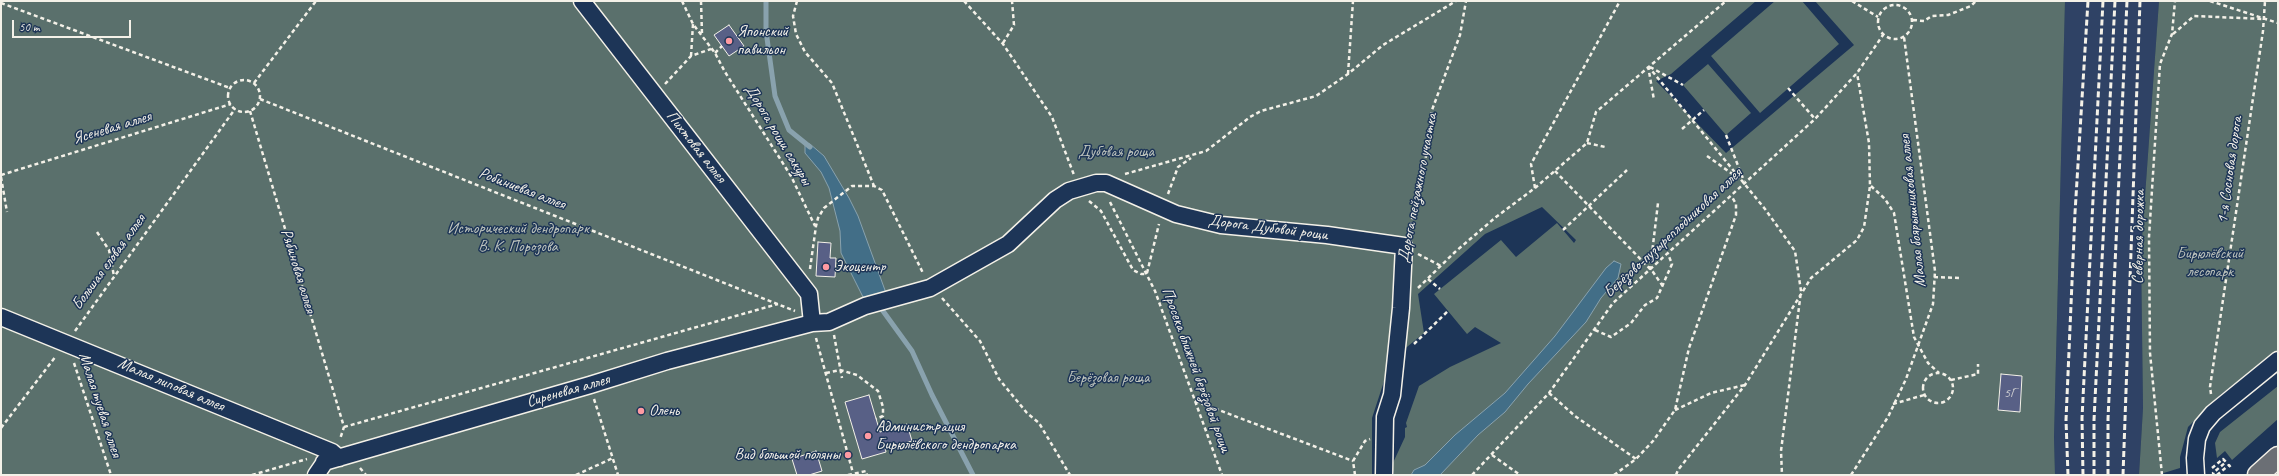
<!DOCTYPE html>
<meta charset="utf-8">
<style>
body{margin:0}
#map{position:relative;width:2279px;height:476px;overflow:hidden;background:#1d3557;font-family:Caveat,sans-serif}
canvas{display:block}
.frame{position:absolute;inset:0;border:2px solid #f4f1e8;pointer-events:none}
.scale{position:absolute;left:12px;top:20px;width:119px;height:18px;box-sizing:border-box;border:2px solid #f4f1e8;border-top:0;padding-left:5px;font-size:12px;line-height:14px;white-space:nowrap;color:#f4f1e8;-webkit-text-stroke:3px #1d3557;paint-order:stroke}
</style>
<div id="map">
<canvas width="2279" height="476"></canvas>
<div class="frame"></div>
<div class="scale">50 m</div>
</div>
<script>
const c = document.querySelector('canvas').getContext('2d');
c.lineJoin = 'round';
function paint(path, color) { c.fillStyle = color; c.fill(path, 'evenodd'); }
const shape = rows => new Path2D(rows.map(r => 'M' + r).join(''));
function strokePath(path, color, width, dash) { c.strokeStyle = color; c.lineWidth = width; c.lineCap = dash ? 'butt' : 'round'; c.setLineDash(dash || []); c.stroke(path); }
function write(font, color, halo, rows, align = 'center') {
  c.font = font + ' Caveat,sans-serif'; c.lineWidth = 3; c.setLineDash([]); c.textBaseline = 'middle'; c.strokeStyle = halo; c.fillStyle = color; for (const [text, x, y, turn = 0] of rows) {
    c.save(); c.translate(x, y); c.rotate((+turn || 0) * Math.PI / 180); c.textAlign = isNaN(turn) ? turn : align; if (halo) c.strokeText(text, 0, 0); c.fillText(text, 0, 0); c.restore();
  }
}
paint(shape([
 [2065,1,2159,1,2141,252,2143,408,2139,475,2055,475,2054,437]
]), '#2f4265');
paint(shape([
 [1,1,1756,1,1671,74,1656,81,1726,153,1854,45,1815,1,2065,1,2054,437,2055,475,1394,475,1392,465,1405,437,1405,428,1407,427,1406,423,1419,386,1450,367,1501,343,1475,327,1467,334,1434,294,1501,240,1516,257,1557,223,1574,243,1576,240,1542,207,1485,234,1418,294,1424,333,1391,360,1372,418,1372,475,1,475],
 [1775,1,1802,1,1839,44,1760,113,1711,56],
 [2159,1,2278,1,2278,350,2220,395,2188,427,2180,457,2180,468,2157,475,2139,475,2143,408,2141,252],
 [1708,64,1751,113,1726,135,1683,85],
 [2278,386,2278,419,2232,460,2225,451,2217,458,2215,443,2220,432]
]), '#5a706c');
const water = shape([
 [805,143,810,144,824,156,849,198,858,216,886,293,871,300,863,297,841,253,840,231,829,188,821,172,805,153,805,143],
 [1614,261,1621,264,1618,278,1601,298,1586,322,1528,384,1505,412,1478,435,1440,475,1411,475,1414,470,1425,465,1455,435,1505,393,1555,336,1606,268,1614,261]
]);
paint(water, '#426e87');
strokePath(water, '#89a2ae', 1);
strokePath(shape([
 [766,1,766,31,775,96,789,130,810,147],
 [883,311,912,351,932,395,973,475]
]), '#89a2ae', 5);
const building = shape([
 [729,25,744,46,729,56,714,35,729,25],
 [818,242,831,243,830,258,836,258,835,277,816,276,818,242],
 [2001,374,2022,376,2020,412,1998,410,2001,374],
 [869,395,880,432,907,424,912,441,885,448,886,452,862,459,845,402,869,395],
 [816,451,822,471,809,475,797,475,792,459,816,451]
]);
paint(building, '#586086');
strokePath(building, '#f4f1e8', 1);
const minor = shape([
 [582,1,809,294,812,323],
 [1,317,332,452,339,458],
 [324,462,590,385,667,361,812,323,829,322,865,306,930,288,1008,244,1055,200,1069,191,1096,183,1106,183,1176,214,1221,225,1327,235,1404,246,1401,308,1392,395,1385,417,1384,475],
 [316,475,331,453],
 [2196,475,2195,458,2197,439,2202,426,2213,413,2278,360]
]);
const major = shape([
 [2258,475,2278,457]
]);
strokePath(minor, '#f4f1e8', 19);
strokePath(major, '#f4f1e8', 23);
strokePath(shape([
 [682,1,693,24,715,53,725,72,791,176,815,226],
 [701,1,702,34],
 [797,1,793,16,796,34,805,52,832,83,874,186],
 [964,1,1003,44,1052,117,1074,175],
 [1852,1,1878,17],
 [2210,1,2278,23],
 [1,3,230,88],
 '1878 22a17 17 0 1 1 34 0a17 17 0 1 1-34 0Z',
 [1913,20,1924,21,1932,16,1948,15,1971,6,1976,1],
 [2173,34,2194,16,2264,19],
 [1003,43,1014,25,1012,1],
 [715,53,722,46],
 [691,56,693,24],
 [1648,66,1765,209,1795,251,1801,291,1781,451,1782,475],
 [1648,66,1654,100],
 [1650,67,1683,85],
 [1348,74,1353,1],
 '228 96a16 16 0 1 1 32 0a16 16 0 1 1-32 0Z',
 [254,83,316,1],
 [665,84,691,56,711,49],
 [1788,88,1815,119],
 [260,99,795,311],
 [250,111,344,427,340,439],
 [1682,129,1704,110],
 [1726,135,1744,181],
 [1587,143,1605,147],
 [1707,156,1741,180],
 [1555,171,1653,272,1662,285],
 [1125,174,1206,151,1250,117,1261,111,1316,96,1348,74,1383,45,1456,1],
 [1,175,231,104],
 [1,177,7,212],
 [1871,186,1885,199,1894,213,1914,337,1928,363,1939,373],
 [1535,188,1531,164,1620,1],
 [1168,194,1178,167,1191,158],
 [1089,201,1101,211,1133,270,1141,274,1147,274],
 [1110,202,1155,291,1222,475],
 [1563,230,1627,170],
 [97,232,109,250,114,276],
 [1409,233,1426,156,1432,110,1460,35,1466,1],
 [1418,254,1441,266],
 [810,269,816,226,818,218,824,208,852,186,874,186,882,190,923,273],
 [1650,270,1658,203],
 [1147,273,1159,224],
 [1934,277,1959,278],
 [1428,279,1440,289],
 [1418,288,1455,252,1496,217,1535,188,1587,143,1596,112,1726,1],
 [942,298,980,341,999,379,1027,413,1039,423,1070,475],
 [1595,330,1611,337,1631,323,1645,305,1657,298,1672,264,1668,254],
 [75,331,235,109],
 [834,335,842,378],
 [816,338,853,473],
 [1414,344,1448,311],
 [74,363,111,475],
 [826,373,840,370,857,375,878,391,883,407,883,416,876,419],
 '1923 388a15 15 0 1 1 30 0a15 15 0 1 1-30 0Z',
 [1951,380,1978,374,1978,364],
 [1549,393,1575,416,1636,459],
 [2211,394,2210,387,2263,31,2265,1],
 [594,399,618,475],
 [1195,401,1353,461],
 [1893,404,1924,395],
 [1675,410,1711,393,1745,385],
 [344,427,778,304],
 [1,428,56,356],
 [1492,455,1520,475],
 [360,468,366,475],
 [2212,468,2223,459,2226,462,2213,473,2214,475],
 [252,475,307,459],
 [576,475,613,458],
 [848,475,866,471,867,475],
 [1355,475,1353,461,1365,441,1370,439],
 [1472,475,1549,393,1613,303,1815,119,1857,73,1883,35],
 [1614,475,1636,459,1653,441,1675,410,1689,348,1736,215,1736,204,1732,197],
 [1676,475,1678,470,1745,385,1811,278,1857,240,1864,227,1870,186,1869,143,1857,73],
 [1851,475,1888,417,1906,379,1933,304,1935,271,1904,37],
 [2162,475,2150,353,2149,237,2160,64,2172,34,2175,1],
 [2217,475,2229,465,2232,469]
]), '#f4f1e8', 2.5, [4, 3]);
strokePath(minor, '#1d3557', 16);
strokePath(major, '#6b6f75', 20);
strokePath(shape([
 [2068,475,2066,420,2075,213,2088,1],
 [2083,475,2082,418,2103,1],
 [2094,475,2094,420,2115,1],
 [2108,475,2108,419,2127,1],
 [2123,475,2140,1]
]), '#f4f1e8', 3, [6, 3]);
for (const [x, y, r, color] of [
 [729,41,4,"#ff9aa2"],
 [826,267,4,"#ff9aa2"],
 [641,411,4,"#ff9aa2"],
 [868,436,4,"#ff9aa2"],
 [848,455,4,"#ff9aa2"]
]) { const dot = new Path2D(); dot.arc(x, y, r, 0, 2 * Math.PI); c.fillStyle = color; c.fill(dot); strokePath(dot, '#1d3557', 1.5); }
write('14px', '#cdcdd0', null, [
 ["5Г",2010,393]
]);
write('16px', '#f4f1e8', '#1d3557', [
 ["Японcкий",737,32],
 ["павильон",737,50],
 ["Экоцентр",834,267],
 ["Олень",649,411],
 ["Администрация",876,427],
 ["Бирюлёвского дендропарка",876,445],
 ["Вид большой поляны",840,455,"right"]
], 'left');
write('16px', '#f4f1e8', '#1d3557', [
 ["Ясеневая аллея",112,128,-17],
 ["Дорога рощи сакуры",778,135,59],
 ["Пихтовая аллея",696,147,52],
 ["1-я Сосновая дорога",2230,170,-82],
 ["Дорога пейзажного участка",1418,188,-79],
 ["Робиниевая аллея",522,189,21],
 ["Малая боярышниковая аллея",1913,211,-96],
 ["Дорога Дубовой рощи",1268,228,7],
 ["Берёзово-пузыреплодниковая аллея",1673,233,-43],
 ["Северная дорожка",2139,237,-89],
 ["Большая еловая аллея",109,262,-54],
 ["Рябиновая аллея",298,271,73],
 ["Просека ближней берёзовой рощи",1196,370,70],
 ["Малая липовая аллея",171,385,23],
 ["Сиреневая аллея",568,391,-16],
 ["Малая туевая аллея",100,405,72]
]);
write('16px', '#bec4bd', '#1d3557', [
 ["Дубовая роща",1116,152],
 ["Исторический дендропарк",518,229],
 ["В. К. Порозова",518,247],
 ["Бирюлёвский",2210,254],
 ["лесопарк",2210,272],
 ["Берёзовая роща",1108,378]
]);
</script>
